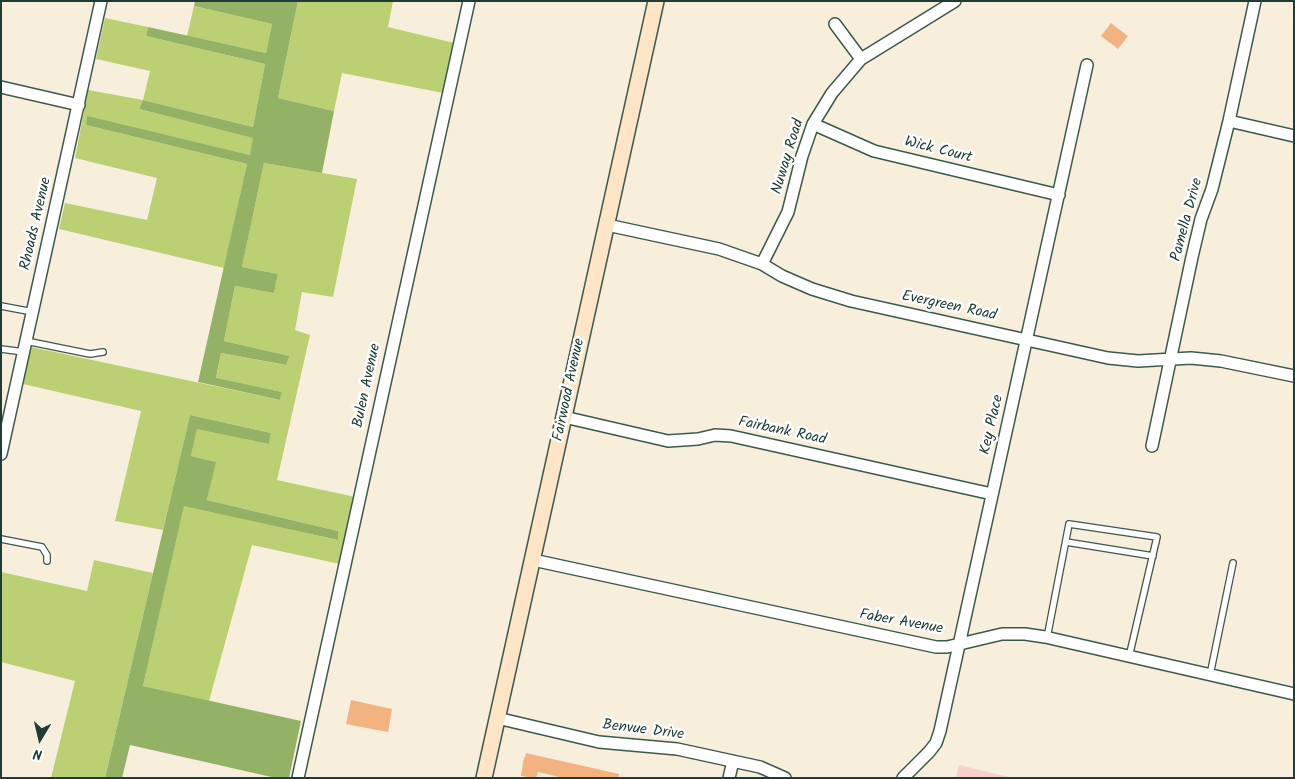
<!DOCTYPE html>
<style>
body{margin:0}
#map{position:relative;width:1295px;height:779px;overflow:hidden;background:#f7eedc;font-family:Kalam,sans-serif}
canvas{display:block}
.frame{position:absolute;inset:0;border:2px solid #1f3d34;pointer-events:none}
.north{position:absolute;left:15px;top:714px;width:50px;height:50px;-webkit-text-stroke:4px #fff;paint-order:stroke;rotate:189deg;font-size:14px;font-weight:700;line-height:20px;text-align:center;color:#1f3d34}
.north::after{content:'';display:block;margin:auto;width:18px;height:22px;background:#1f3d34;clip-path:polygon(50% 0,100% 100%,50% 72%,0 100%)}
</style>
<div id="map">
<canvas width="1295" height="779"></canvas>
<div class="frame"></div>
<div class="north">N</div>
</div>
<script>
const c = document.querySelector('canvas').getContext('2d');
c.lineJoin = 'round';
function paint(path, color) { c.fillStyle = color; c.fill(path, 'evenodd'); }
const shape = rows => new Path2D(rows.map(r => 'M' + r).join(''));
function strokePath(path, color, width, dash) { c.strokeStyle = color; c.lineWidth = width; c.lineCap = dash ? 'butt' : 'round'; c.setLineDash(dash || []); c.stroke(path); }
function write(font, color, halo, rows, align = 'center') {
  c.font = font + ' Kalam,sans-serif'; c.lineWidth = 5; c.setLineDash([]); c.textBaseline = 'middle'; c.strokeStyle = halo; c.fillStyle = color; for (const [text, x, y, turn = 0] of rows) {
    c.save(); c.translate(x, y); c.rotate((+turn || 0) * Math.PI / 180); c.textAlign = isNaN(turn) ? turn : align; if (halo) c.strokeText(text, 0, 0); c.fillText(text, 0, 0); c.restore();
  }
}
paint(shape([
 [959,765,1013,778,956,778]
]), '#f7d1c8');
paint(shape([
 [298,1,393,1,388,27,454,43,443,93,342,73,334,111,278,98],
 [194,6,272,24,266,53,187,36],
 [105,18,148,27,146,36,265,64,253,127,143,100,139,109,254,138,250,155,87,117,86,125,247,164,224,268,59,229,65,203,147,220,157,178,75,158,88,90,143,100,150,71,96,59],
 [264,163,357,179,333,297,302,292,295,330,310,335,277,480,355,497,340,564,252,545,209,701,143,686,184,505,337,540,338,531,207,500,215,462,191,456,197,428,269,444,271,433,190,415,163,530,115,521,141,411,23,384,31,347,280,400,282,392,216,379,221,353,285,365,288,356,224,341,235,286,274,293,278,274,242,267],
 [94,560,153,573,105,778,51,778,75,681,1,662,1,572,87,591]
]), '#bbd073');
paint(shape([
 [195,1,298,1,278,98,334,111,322,173,264,163,242,267,278,274,274,293,235,286,224,341,289,356,286,365,221,353,216,378,282,392,280,400,198,382,247,164,86,125,87,116,250,155,253,138,139,109,143,100,253,127,265,64,146,36,148,27,266,53,272,24,194,6],
 [190,415,271,433,269,444,197,429,191,456,216,462,207,500,338,531,338,540,184,506,143,686,301,721,289,778,276,778,130,745,122,778,105,778]
]), '#94b265');
paint(shape([
 [1111,23,1128,36,1118,49,1101,36],
 [351,700,392,709,388,732,346,724],
 [526,753,619,774,618,778,563,778,538,772,536,778,521,776,524,757,525,758]
]), '#f3b381');
const lane = shape([
 [1,306,33,312],
 [26,341,90,354,103,352],
 [1,349,24,352],
 [1,539,42,547,47,555,47,561],
 [1066,542,1153,556],
 [1047,638,1069,524,1157,537,1129,657],
 [1210,675,1233,563]
]);
const street = shape([
 [835,24,861,59],
 [1,87,79,105],
 [1229,121,1294,136],
 [813,124,874,151,1059,195],
 [607,225,719,249,762,264,782,276,812,289,851,301,1108,358,1138,361,1191,358,1221,361,1294,376],
 [762,264,788,212,802,156,813,124,832,93,861,59,955,1],
 [564,417,668,441,698,439,715,435,731,436,992,494],
 [1152,446,1192,257,1201,219,1212,189,1229,121,1255,1],
 [1,454,101,1],
 [533,560,936,647,947,647,1002,634,1025,634,1045,637,1294,694],
 [497,718,599,742,677,749,760,767,785,778],
 [298,778,469,1],
 [729,778,733,761],
 [903,778,929,752,936,743,940,731,1087,65]
]);
const secondary = shape([
 [484,778,656,1]
]);
strokePath(lane, '#3f584d', 8);
strokePath(street, '#3f584d', 14);
strokePath(secondary, '#3f584d', 18);
strokePath(lane, '#fff', 5.5);
strokePath(street, '#fff', 11);
strokePath(secondary, '#fde5c5', 15);
write('15px', '#1f3d34', '#fff', [
 ["Wick Court",938,151,14],
 ["Nuway Road",789,157,-73],
 ["Pamella Drive",1188,220,-75],
 ["Rhoads Avenue",37,224,-77],
 ["Evergreen Road",949,307,12],
 ["Bulen Avenue",368,386,-78],
 ["Fairwood Avenue",570,390,-78],
 ["Key Place",993,425,-77],
 ["Fairbank Road",782,432,12],
 ["Faber Avenue",901,623,10],
 ["Benvue Drive",643,731,7]
]);
</script>
